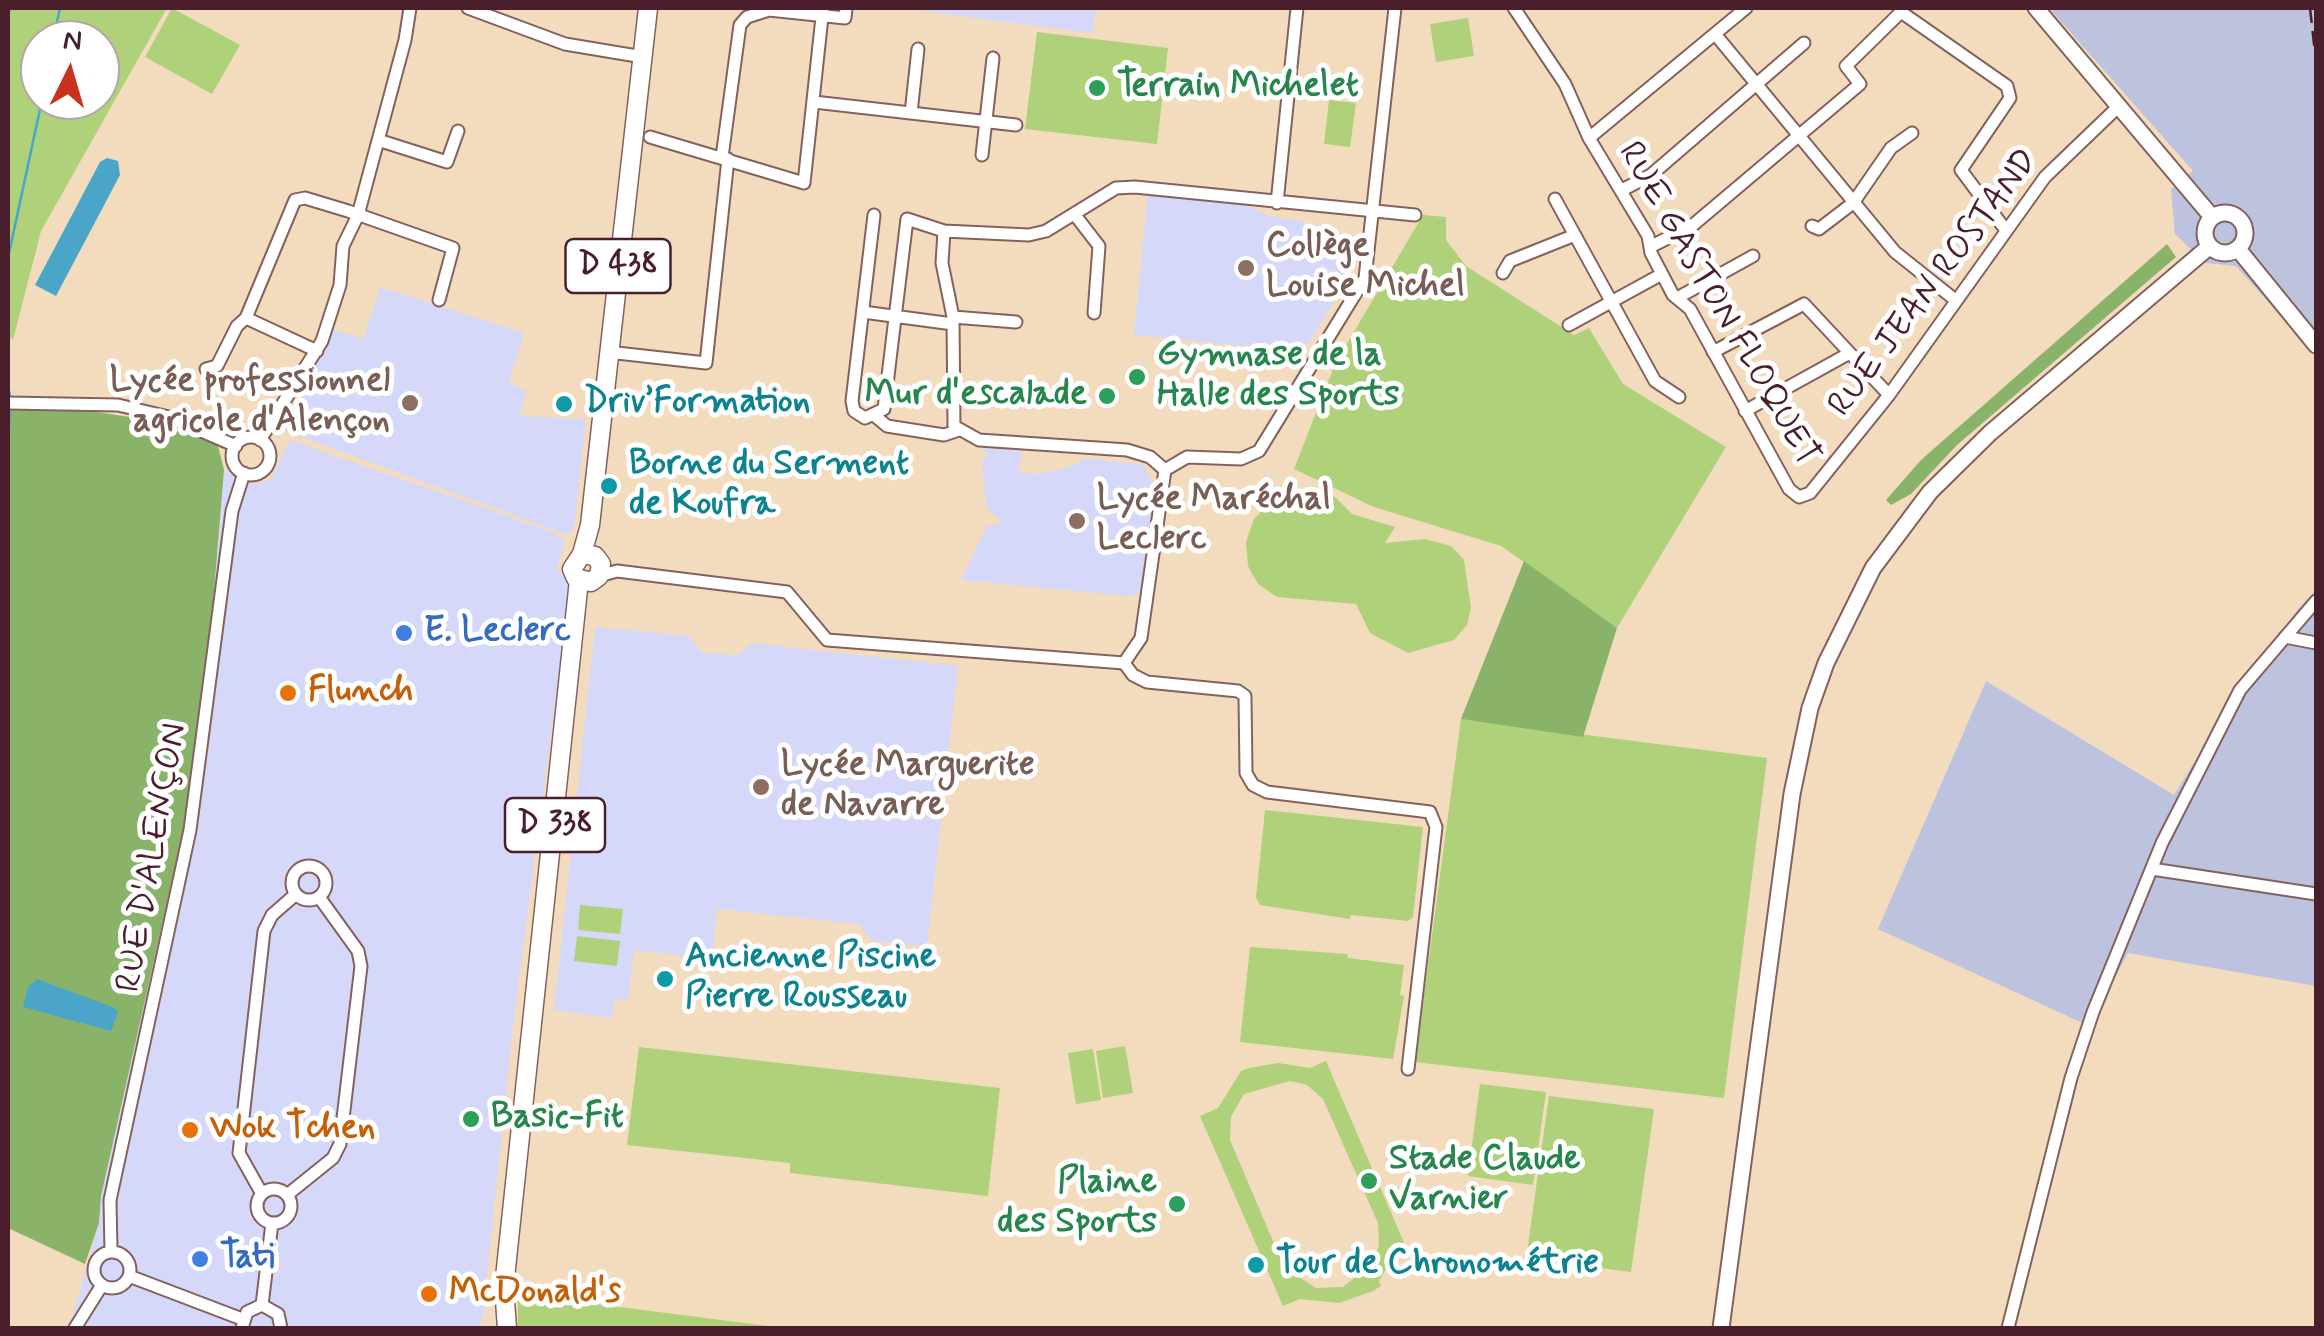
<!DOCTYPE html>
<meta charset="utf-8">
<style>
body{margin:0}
#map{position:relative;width:2324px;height:1336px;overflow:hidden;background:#f3dcbe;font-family:Mynerve,sans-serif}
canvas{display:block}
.frame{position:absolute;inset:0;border:10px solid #4a1f2b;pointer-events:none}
.north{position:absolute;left:20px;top:20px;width:100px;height:100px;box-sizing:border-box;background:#fff;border:2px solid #b7a5aa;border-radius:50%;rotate:5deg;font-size:28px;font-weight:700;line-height:40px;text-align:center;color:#4a1f2b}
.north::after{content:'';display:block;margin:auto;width:35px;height:45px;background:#c8321e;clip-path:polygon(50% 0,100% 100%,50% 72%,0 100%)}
</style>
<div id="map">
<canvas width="2324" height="1336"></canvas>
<div class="frame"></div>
<div class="north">N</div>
</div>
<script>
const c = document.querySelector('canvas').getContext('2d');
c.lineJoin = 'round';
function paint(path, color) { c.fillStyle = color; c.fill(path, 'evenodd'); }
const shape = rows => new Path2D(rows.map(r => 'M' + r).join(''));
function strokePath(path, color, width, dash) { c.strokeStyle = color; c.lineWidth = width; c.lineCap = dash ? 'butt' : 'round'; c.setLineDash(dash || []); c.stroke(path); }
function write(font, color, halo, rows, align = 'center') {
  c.font = font + ' Mynerve,sans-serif'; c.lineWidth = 10; c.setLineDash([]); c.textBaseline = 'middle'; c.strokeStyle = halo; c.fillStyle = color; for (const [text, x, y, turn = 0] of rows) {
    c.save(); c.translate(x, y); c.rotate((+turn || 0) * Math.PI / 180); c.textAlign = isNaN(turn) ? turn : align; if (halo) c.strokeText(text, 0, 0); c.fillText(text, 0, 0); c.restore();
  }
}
paint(shape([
 [899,8,1096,8,1092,33],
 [1148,192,1247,205,1268,216,1301,221,1315,238,1350,261,1351,274,1303,352,1134,335],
 [380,287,524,333,509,383,526,391,520,416,586,419,574,528,568,535,285,431,331,329,364,339],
 [290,440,553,532,565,541,557,569,571,582,514,1017,482,1322,476,1328,69,1328,99,1223,101,1196,183,831,208,664,224,470,257,484,271,479],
 [982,447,1023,451,1017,470,1032,474,1064,469,1087,458,1143,465,1156,489,1140,593,1127,596,961,580,987,526,1003,523,986,507,982,460,988,457],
 [595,627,689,636,702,652,736,656,752,643,958,666,927,947,872,941,858,924,717,909,712,959,634,950,628,1000,616,999,611,1018,554,1010]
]), '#d5d8f9');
paint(shape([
 [2049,8,2316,8,2316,356,2236,266,2205,263,2175,234,2171,189,2193,171],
 [2316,590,2316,986,2128,953,2089,1026,1878,929,1986,681,2174,795,2234,698,2298,609]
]), '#bdc3de');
paint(shape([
 [8,8,167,8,41,231,13,340,8,335],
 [40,40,100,40,100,100,40,100],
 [172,8,240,45,212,94,145,57],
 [1468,18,1474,56,1436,62,1430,24],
 [1037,32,1168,48,1157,144,1025,129],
 [1329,100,1356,103,1350,147,1324,144],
 [1423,215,1446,217,1446,240,1466,266,1574,335,1589,328,1623,384,1726,447,1617,628,1501,546,1374,507,1294,469,1335,364],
 [1308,490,1335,497,1352,514,1395,527,1385,543,1425,539,1451,546,1464,560,1471,608,1467,625,1454,640,1408,653,1370,633,1356,604,1277,597,1258,584,1248,566,1246,542,1254,519,1274,498],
 [1461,719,1767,758,1724,1098,1415,1062],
 [1265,810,1423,827,1413,917,1408,921,1351,915,1350,919,1260,905,1256,898],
 [580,905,623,909,620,934,578,930],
 [577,936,620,941,617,966,574,961],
 [1250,947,1347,954,1348,958,1404,965,1400,995,1404,996,1393,1059,1240,1042],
 [1125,1046,1133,1093,1103,1098,1096,1051],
 [639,1047,1000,1088,988,1196,790,1173,790,1163,627,1145],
 [1093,1049,1101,1100,1076,1104,1068,1053],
 [1326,1061,1408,1252,1392,1259,1379,1281,1381,1286,1373,1291,1339,1303,1300,1299,1283,1306,1200,1116,1218,1108,1241,1071,1249,1068,1278,1063,1310,1068],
 [1290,1081,1307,1085,1323,1099,1378,1223,1379,1245,1372,1264,1343,1287,1316,1288,1284,1267,1230,1140,1231,1117,1244,1094],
 [1480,1084,1546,1092,1533,1185,1468,1176],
 [1549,1096,1654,1109,1631,1272,1526,1259],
 [518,1294,760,1325,789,1328,518,1328]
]), '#aed17a');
paint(shape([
 [2167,244,2176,257,1957,445,1911,494,1891,505,1886,500,1921,460],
 [8,408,70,408,130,417,217,442,224,470,208,664,183,831,101,1196,99,1223,85,1264,8,1228],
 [1524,561,1617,628,1583,737,1461,719]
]), '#8ab36a');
paint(shape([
 [107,158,118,161,120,175,56,296,35,285,100,162],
 [37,979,115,1008,118,1012,111,1031,23,1007,28,987]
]), '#4ba5c8');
strokePath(shape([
 [53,40,60,8],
 [8,258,42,100],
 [8,386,10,396],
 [8,444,10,406]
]), '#4ba5c8', 2.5);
const street = shape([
 [468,8,565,44,643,57],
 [1514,8,1565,84,1589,138,1746,8],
 [1715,34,1895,252,1954,299],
 [814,102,1016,125],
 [911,113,918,49],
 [650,137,804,183,823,8],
 [1589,138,1648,236,1651,253,1673,295,1690,309,1789,489,1799,497,1810,493,1889,395,2045,177,2120,105],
 [378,140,447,162,458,131],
 [982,155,993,58],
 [722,157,740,25,747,17,769,10,845,18,846,8],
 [1622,190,1651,175,1804,43],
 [1555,199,1655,381,1679,397],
 [1277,203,1297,8],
 [874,215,852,401,854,411,865,418,884,409,907,219,944,231,1029,235,1046,231,1116,188,1135,187,1415,215],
 [1075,215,1099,246,1094,313],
 [1812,226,1819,229,1853,203,1891,148,1912,133],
 [944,231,942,263,953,317,954,426,979,440,1127,450,1150,457,1165,470],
 [1650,247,1693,225,1860,84,1846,66,1901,12,2007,86,2010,98,1961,170,2005,229],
 [1503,273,1510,261,1575,235],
 [1677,298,1753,256],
 [863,312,953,324],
 [953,317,1016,322],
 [1569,325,1662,274],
 [317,351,246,318,295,200,305,198,348,211,453,248,439,300],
 [608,352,706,363,728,159],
 [1713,352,1804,304,1889,395],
 [206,369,217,366,237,326,246,318],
 [8,403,118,405,169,417,236,446],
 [1745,411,1848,354],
 [875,416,887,426,944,435,959,430],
 '232 456a19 19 0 1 1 38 0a19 19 0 1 1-38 0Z',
 [260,440,322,341,340,285,343,246,358,215,405,40,410,8],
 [1165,470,1187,457,1241,459,1259,451,1365,278,1395,8],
 [599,576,617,571,787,592,827,640,1124,663,1141,638,1165,470],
 [2285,637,2316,643],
 [1124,663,1133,675,1147,682,1238,691,1245,696,1246,773,1253,785,1267,792,1430,812,1436,827,1408,1069],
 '292 883a17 17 0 1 1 34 0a17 17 0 1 1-34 0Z',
 [2152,869,2316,894],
 '257 1206a17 17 0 1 1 34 0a17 17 0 1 1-34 0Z',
 [262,1194,239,1153,264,931,272,915,296,894],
 [287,1195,333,1158,340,1144,361,966,358,951,319,897],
 [111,1251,110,1200,190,830,232,511,244,473],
 '94 1270a18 18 0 1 1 36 0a18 18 0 1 1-36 0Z',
 [129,1276,242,1319],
 [262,1305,272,1223],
 [75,1328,102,1285],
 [242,1328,247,1312,262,1305,278,1314,281,1328],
 [2008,1328,2071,1078,2093,1012,2162,843,2240,690,2316,601]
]);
const secondary = shape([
 [2036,8,2212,217],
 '2205 233a20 20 0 1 1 40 0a20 20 0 1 1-40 0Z',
 [2238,249,2316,345],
 [1721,1328,1792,794,1810,708,1826,663,1873,568,1930,492,1990,433,2210,246]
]);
const primary = shape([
 [582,554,595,556,601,564,599,576,591,582,576,578,572,569,582,554,590,525,648,8],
 [507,1328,504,1287,579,580]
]);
strokePath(street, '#85615e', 15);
strokePath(secondary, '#85615e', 19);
strokePath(primary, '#85615e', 21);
strokePath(street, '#fff', 11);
strokePath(secondary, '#fff', 15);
strokePath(primary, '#fff', 18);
strokePath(shape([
 [2310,8,2316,62]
]), '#4a1f2b', 2.5, [15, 8]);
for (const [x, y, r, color] of [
 [1097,88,10,"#2e9e5b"],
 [1246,268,10,"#8d6e63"],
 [1137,377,10,"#2e9e5b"],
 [1107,396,10,"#2e9e5b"],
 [410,403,10,"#8d6e63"],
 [564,404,10,"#0f9aa8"],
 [609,486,10,"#0f9aa8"],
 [1077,521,10,"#8d6e63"],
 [404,633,10,"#3f7fe0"],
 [288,693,10,"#e8710a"],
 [761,787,10,"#8d6e63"],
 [665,979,10,"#0f9aa8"],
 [471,1119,10,"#2e9e5b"],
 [190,1130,10,"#e8710a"],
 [1369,1181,10,"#2e9e5b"],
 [1177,1204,10,"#2e9e5b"],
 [200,1259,10,"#3f7fe0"],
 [1256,1265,10,"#0f9aa8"],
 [429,1294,10,"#e8710a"]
]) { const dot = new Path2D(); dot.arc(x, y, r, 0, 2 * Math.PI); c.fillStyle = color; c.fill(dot); strokePath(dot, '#fff', 4); }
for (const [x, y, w] of [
 [618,266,105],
 [555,825,100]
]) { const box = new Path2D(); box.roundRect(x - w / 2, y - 27, w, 54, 8); c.fillStyle = '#fff'; c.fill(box); strokePath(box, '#4a1f2b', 2.5); }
write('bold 32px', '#4a1f2b', null, [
 ["D 438",618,266],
 ["D 338",555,825]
]);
write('bold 35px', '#27864d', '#fff', [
 ["Terrain Michelet",1117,88],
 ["Gymnase de la",1157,357],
 ["Halle des Sports",1157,397],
 ["Mur d'escalade",1087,396,"right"],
 ["Basic-Fit",491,1119],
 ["Stade Claude",1389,1161],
 ["Varnier",1389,1201],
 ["Plaine",1157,1184,"right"],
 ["des Sports",1157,1224,"right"]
], 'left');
write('bold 35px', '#785e54', '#fff', [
 ["Collège",1266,248],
 ["Louise Michel",1266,288],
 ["Lycée professionnel",390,383,"right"],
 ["agricole d'Alençon",390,423,"right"],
 ["Lycée Maréchal",1097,501],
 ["Leclerc",1097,541],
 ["Lycée Marguerite",781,767],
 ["de Navarre",781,807]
], 'left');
write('35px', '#4a1f2b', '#fff', [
 ["RUE JEAN ROSTAND",1935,284,-53],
 ["RUE GASTON FLOQUET",1717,305,60],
 ["RUE D'ALENÇON",154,858,-80]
]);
write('bold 35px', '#0d838f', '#fff', [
 ["Driv’Formation",584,404],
 ["Borne du Serment",629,466],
 ["de Koufra",629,506],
 ["Ancienne Piscine",685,959],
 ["Pierre Rousseau",685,999],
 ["Tour de Chronométrie",1276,1265]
], 'left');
write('bold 35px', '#366cbe', '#fff', [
 ["E. Leclerc",424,633],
 ["Tati",220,1259]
], 'left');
write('bold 35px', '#c56008', '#fff', [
 ["Flunch",308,693],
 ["Wok Tchen",210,1130],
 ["McDonald's",449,1294]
], 'left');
</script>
